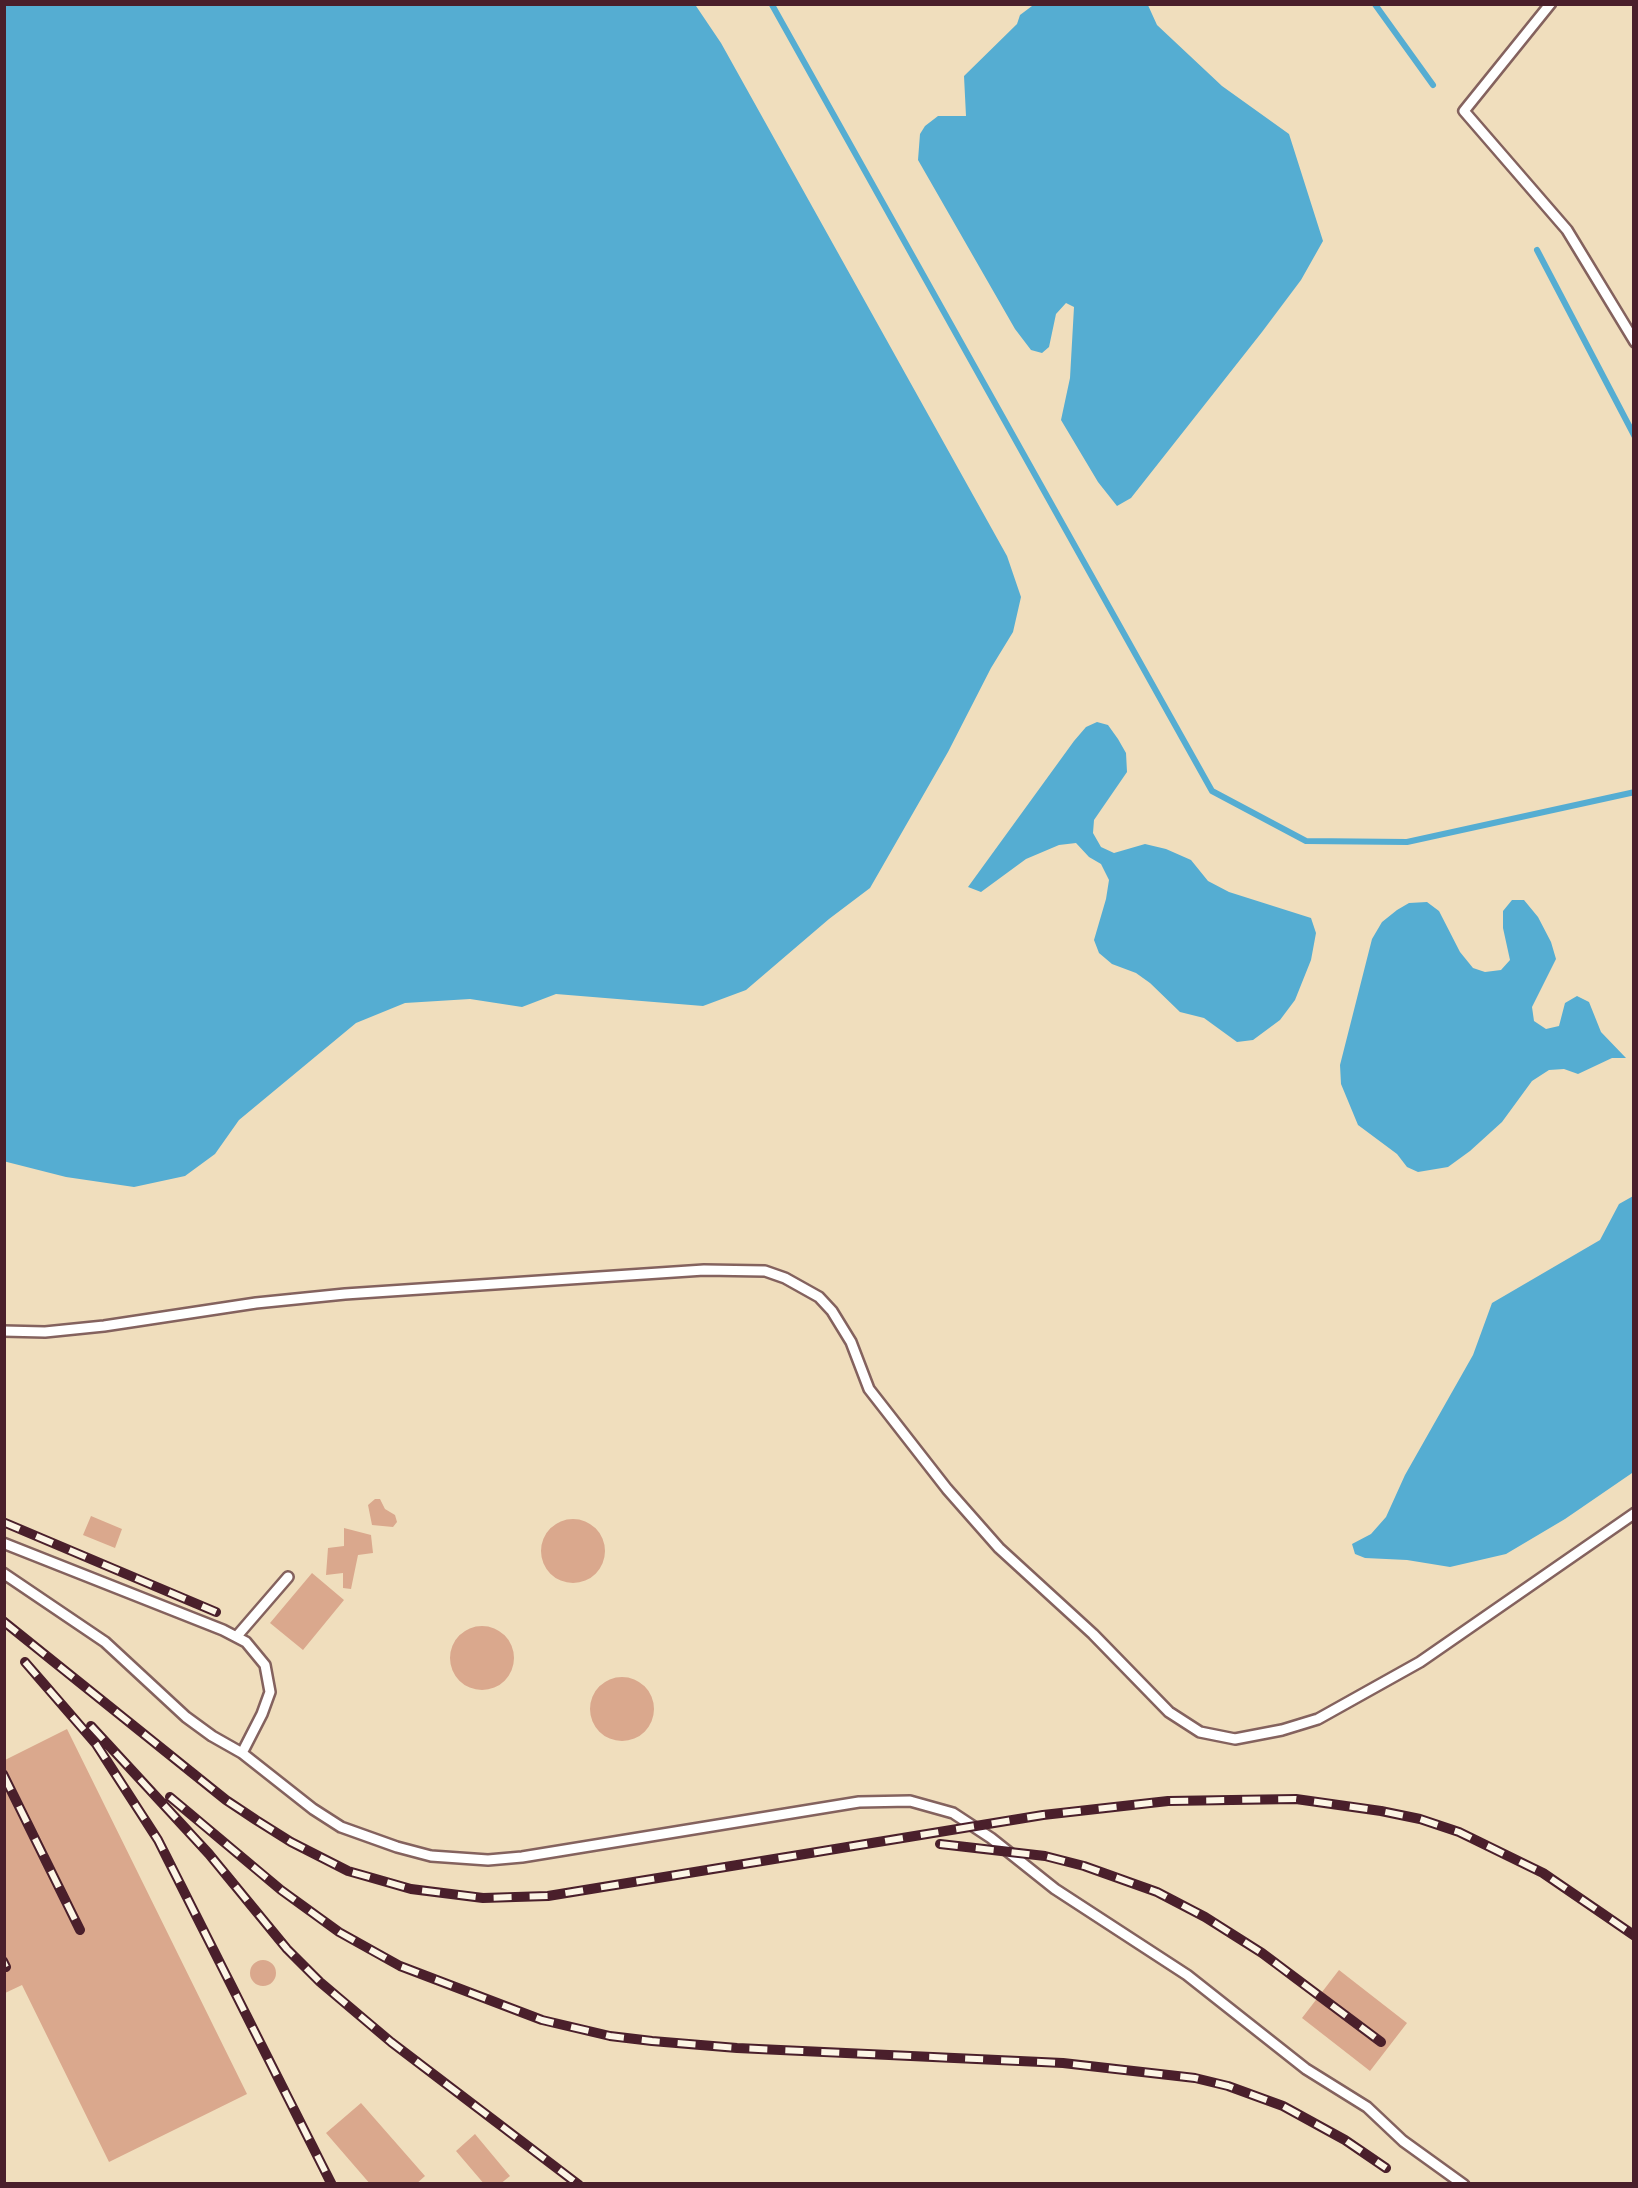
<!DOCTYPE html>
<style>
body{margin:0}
#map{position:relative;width:1638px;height:2188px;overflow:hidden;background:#f0debd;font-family:Alegreya,serif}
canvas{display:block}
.frame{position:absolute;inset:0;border:6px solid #4a1f2b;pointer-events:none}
</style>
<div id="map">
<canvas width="1638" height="2188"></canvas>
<div class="frame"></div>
</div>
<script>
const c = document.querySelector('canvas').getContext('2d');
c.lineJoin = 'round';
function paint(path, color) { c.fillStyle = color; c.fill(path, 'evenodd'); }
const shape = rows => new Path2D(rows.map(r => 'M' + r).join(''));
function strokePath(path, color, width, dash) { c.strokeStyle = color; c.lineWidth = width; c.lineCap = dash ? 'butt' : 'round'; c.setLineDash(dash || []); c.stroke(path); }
paint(shape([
 [3,3,694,3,721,43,1007,556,1021,597,1013,632,991,668,948,752,870,888,829,919,746,990,703,1006,556,994,522,1007,470,999,405,1003,356,1023,239,1120,215,1154,185,1176,134,1187,66,1177,3,1161],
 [1036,3,1147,3,1157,25,1222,86,1289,134,1323,241,1301,280,1262,332,1131,498,1117,506,1098,482,1061,420,1070,378,1074,307,1066,303,1056,314,1049,347,1042,353,1031,350,1015,329,918,160,920,134,925,126,938,116,966,116,964,76,1017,24,1020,15],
 [1097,722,1108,725,1118,739,1126,753,1127,772,1094,820,1093,833,1101,847,1114,853,1145,844,1166,849,1191,860,1208,881,1229,892,1311,918,1316,933,1311,960,1295,1000,1280,1020,1253,1040,1237,1042,1204,1018,1180,1012,1150,983,1136,973,1112,964,1099,953,1094,940,1106,899,1109,880,1101,864,1089,857,1076,843,1059,845,1026,859,981,892,968,887,1074,741,1086,727],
 [1512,900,1524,900,1538,917,1551,942,1556,959,1532,1007,1534,1021,1546,1029,1559,1026,1565,1003,1577,996,1589,1002,1601,1032,1626,1058,1612,1058,1578,1074,1564,1069,1549,1070,1532,1081,1502,1122,1470,1151,1448,1167,1418,1172,1407,1167,1397,1154,1358,1125,1341,1084,1340,1065,1372,939,1382,922,1397,910,1409,903,1427,902,1439,911,1460,952,1473,968,1485,972,1501,970,1510,960,1503,928,1503,911],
 [1635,1195,1635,1471,1565,1519,1506,1554,1450,1567,1407,1560,1365,1558,1355,1554,1352,1544,1371,1534,1386,1517,1405,1475,1473,1355,1492,1303,1600,1240,1619,1204]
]), '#55add2');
strokePath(shape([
 [771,3,1212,791,1306,841,1407,842,1635,792],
 [1374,3,1433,85],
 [1537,250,1635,437]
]), '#55add2', 6);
paint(shape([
 [375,1499,380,1499,385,1509,395,1515,397,1522,393,1527,372,1525,368,1505],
 [91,1516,122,1529,115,1548,83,1535],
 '541 1551a32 32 0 1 1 64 0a32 32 0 1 1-64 0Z',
 [344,1528,371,1535,373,1553,358,1555,351,1589,343,1588,343,1573,326,1575,328,1548,344,1546],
 [312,1573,344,1600,303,1650,270,1623],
 '450 1658a32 32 0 1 1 64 0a32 32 0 1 1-64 0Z',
 '590 1709a32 32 0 1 1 64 0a32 32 0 1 1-64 0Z',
 [67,1729,247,2094,109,2162,22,1985,3,1994,3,1761],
 '250 1973a13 13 0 1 1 26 0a13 13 0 1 1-26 0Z',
 [1339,1970,1407,2023,1370,2071,1302,2018],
 [361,2103,425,2176,415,2185,371,2185,326,2133],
 [475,2134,510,2176,499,2185,485,2185,456,2151]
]), '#daa88d');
const service = shape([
 [1551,3,1464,111,1567,230,1635,342],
 [3,1331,45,1332,104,1326,256,1303,345,1294,704,1270,765,1271,785,1278,819,1297,832,1311,851,1342,869,1389,947,1489,999,1548,1093,1634,1169,1712,1200,1732,1235,1739,1282,1730,1318,1719,1420,1662,1635,1513],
 [3,1543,223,1630,246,1642,265,1665,270,1692,262,1714,242,1753],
 [3,1573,105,1642,186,1717,212,1736,242,1753,313,1809,341,1827,397,1847,431,1856,488,1860,522,1857,859,1802,910,1801,953,1813,991,1838,1055,1889,1187,1975,1306,2069,1367,2107,1403,2141,1464,2185],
 [237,1636,288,1577]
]);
strokePath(service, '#84625e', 14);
strokePath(service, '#fff', 9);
const rail = shape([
 [3,1522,216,1612],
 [3,1621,226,1800,256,1820,291,1842,348,1871,411,1889,483,1898,548,1896,1043,1815,1168,1801,1296,1799,1381,1811,1420,1819,1459,1832,1543,1873,1635,1936],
 [25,1662,96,1744,158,1840,332,2185],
 [91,1726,209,1854,287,1949,320,1982,391,2042,579,2185],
 [3,1774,80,1930],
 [170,1797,281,1890,339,1932,400,1966,542,2020,610,2036,652,2041,737,2048,1063,2063,1195,2078,1228,2086,1283,2106,1345,2140,1386,2168],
 [940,1844,1045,1856,1084,1866,1157,1892,1205,1917,1262,1953,1381,2042],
 [3,1961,6,1967]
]);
strokePath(rail, '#4a1f2b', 10);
strokePath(rail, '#fcf5e5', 6, [18]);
</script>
